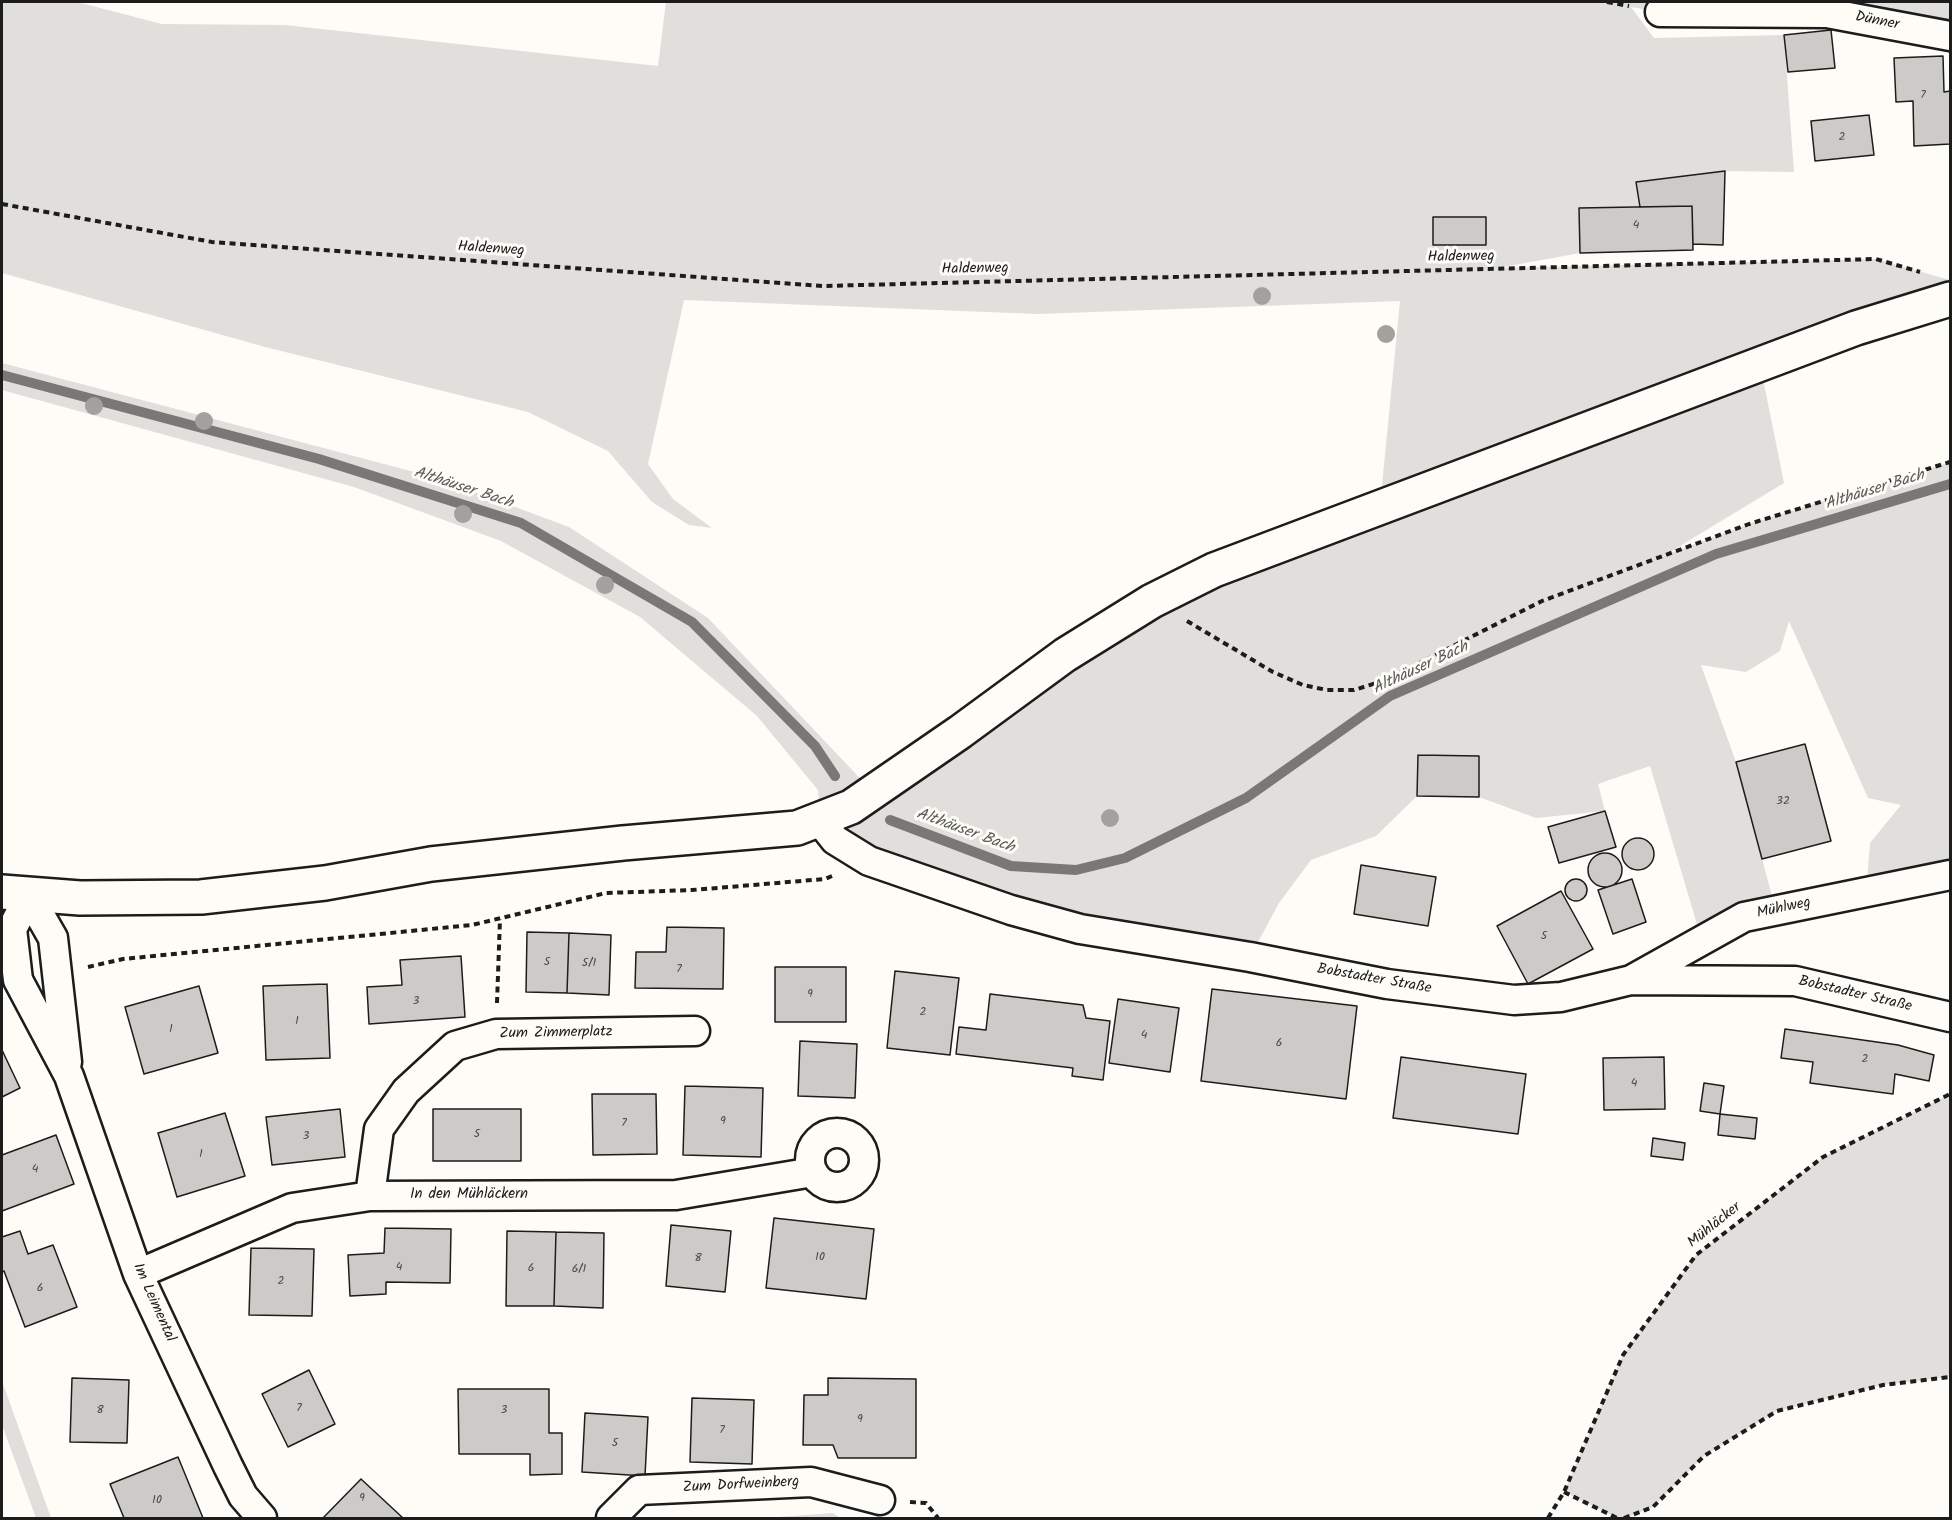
<!DOCTYPE html>
<meta charset="utf-8">
<style>
body{margin:0}
#map{position:relative;width:1952px;height:1520px;overflow:hidden;background:#fdfcf7;font-family:Kalam,sans-serif}
canvas{display:block}
.frame{position:absolute;inset:0;border:3px solid #1c1c1c;pointer-events:none}
</style>
<div id="map">
<canvas width="1952" height="1520"></canvas>
<div class="frame"></div>
</div>
<script>
const c = document.querySelector('canvas').getContext('2d');
c.lineJoin = 'round';
function paint(path, color) { c.fillStyle = color; c.fill(path, 'evenodd'); }
const shape = rows => new Path2D(rows.map(r => 'M' + r).join(''));
function strokePath(path, color, width, dash) { c.strokeStyle = color; c.lineWidth = width; c.lineCap = dash ? 'butt' : 'round'; c.setLineDash(dash || []); c.stroke(path); }
function write(font, color, halo, rows, align = 'center') {
  c.font = font + ' Kalam,sans-serif'; c.lineWidth = 6; c.setLineDash([]); c.textBaseline = 'middle'; c.strokeStyle = halo; c.fillStyle = color; for (const [text, x, y, turn = 0] of rows) {
    c.save(); c.translate(x, y); c.rotate((+turn || 0) * Math.PI / 180); c.textAlign = isNaN(turn) ? turn : align; if (halo) c.strokeText(text, 0, 0); c.fillText(text, 0, 0); c.restore();
  }
}
paint(shape([
 [2,2,77,2,162,24,285,25,658,66,666,2,1660,2,1660,12,1631,7,1654,38,1784,35,1794,172,1725,171,1637,182,1640,207,1580,253,1498,268,1876,259,1950,280,1950,299,1760,364,1784,483,1665,555,1749,524,1950,462,1950,875,1866,893,1870,843,1901,805,1868,798,1789,621,1780,651,1746,672,1701,665,1736,762,1776,911,1702,941,1650,766,1598,784,1605,811,1536,818,1479,797,1479,756,1418,756,1417,796,1376,836,1311,860,1279,903,1250,957,941,885,820,821,818,790,757,716,640,617,501,541,354,487,2,390,2,363,437,478,569,527,708,618,873,792,1065,655,1380,506,1400,301,1038,314,684,300,648,464,673,499,712,528,689,525,652,502,608,451,528,412,265,347,2,273],
 [1843,2,1950,2,1950,36,1827,13],
 [1950,1094,1950,1377,1883,1385,1777,1411,1704,1456,1653,1507,1624,1518,1617,1518,1564,1492,1623,1355,1696,1255,1823,1157],
 [2,1381,51,1518,36,1518,2,1425],
 [833,1513,840,1518,765,1518]
]), '#e0dfdb');
strokePath(shape([
 [2,375,319,459,521,523,692,622,815,746,835,776],
 [890,820,1011,866,1076,870,1125,858,1246,798,1390,696,1716,554,1950,484]
]), '#797876', 10);
const building = shape([
 [1831,30,1835,68,1788,72,1784,35,1831,30],
 [1943,56,1944,92,1950,91,1950,144,1914,146,1913,101,1896,102,1894,58,1943,56],
 [1869,115,1874,155,1815,161,1811,121,1869,115],
 [1725,171,1723,245,1693,244,1692,206,1640,207,1636,182,1725,171],
 [1692,206,1693,250,1580,253,1579,208,1692,206],
 [1433,217,1486,217,1486,245,1433,245,1433,217],
 [1805,744,1831,841,1762,859,1736,762,1805,744],
 [1418,755,1479,756,1479,797,1417,796,1418,755],
 [1605,811,1616,847,1559,863,1548,827,1605,811],
 '1622 854a16 16 0 1 1 32 0a16 16 0 1 1-32 0Z',
 '1588 870a17 17 0 1 1 34 0a17 17 0 1 1-34 0Z',
 [1361,865,1436,877,1428,926,1354,914,1361,865],
 '1565 890a11 11 0 1 1 22 0a11 11 0 1 1-22 0Z',
 [1632,879,1646,922,1613,934,1598,890,1632,879],
 [1561,891,1593,949,1528,984,1497,926,1561,891],
 [667,927,724,928,723,989,635,988,636,952,666,952,667,927],
 [527,932,569,933,567,993,526,992,527,932],
 [569,933,611,935,609,995,567,993,569,933],
 [461,956,465,1017,369,1024,367,987,402,985,400,960,461,956],
 [775,967,846,967,846,1022,775,1022,775,967],
 [895,971,959,978,950,1055,887,1048,895,971],
 [327,984,330,1058,266,1060,263,986,327,984],
 [199,986,218,1053,144,1074,125,1007,199,986],
 [1212,989,1357,1006,1346,1099,1201,1081,1212,989],
 [990,994,1083,1005,1086,1018,1110,1021,1103,1080,1072,1076,1073,1068,956,1054,959,1027,986,1030,990,994],
 [1118,999,1179,1008,1170,1072,1109,1063,1118,999],
 [1785,1029,1898,1045,1934,1055,1929,1081,1895,1074,1893,1094,1810,1083,1813,1062,1781,1058,1785,1029],
 [800,1041,857,1044,855,1098,798,1096,800,1041],
 [2,1050,20,1088,2,1097,2,1050],
 [1401,1057,1526,1074,1518,1134,1393,1118,1401,1057],
 [1664,1057,1665,1109,1604,1110,1603,1058,1664,1057],
 [1704,1083,1724,1086,1720,1114,1700,1111,1704,1083],
 [685,1086,763,1088,761,1157,683,1155,685,1086],
 [592,1094,656,1094,657,1154,593,1155,592,1094],
 [340,1109,345,1157,272,1165,266,1117,340,1109],
 [433,1109,521,1109,521,1161,433,1161,433,1109],
 [225,1113,245,1176,177,1197,158,1133,225,1113],
 [1720,1114,1757,1118,1755,1139,1718,1135,1720,1114],
 [56,1135,74,1184,2,1211,2,1155,56,1135],
 [1653,1138,1685,1143,1683,1160,1651,1156,1653,1138],
 [774,1218,874,1229,866,1299,766,1288,774,1218],
 [671,1225,731,1231,725,1292,666,1286,671,1225],
 [385,1228,451,1229,450,1283,386,1282,386,1294,350,1296,348,1255,384,1253,385,1228],
 [20,1231,28,1254,53,1245,77,1307,25,1327,4,1271,2,1272,2,1237,20,1231],
 [507,1231,556,1232,554,1306,506,1306,507,1231],
 [556,1232,604,1233,603,1308,554,1306,556,1232],
 [251,1248,314,1249,312,1316,249,1315,251,1248],
 [309,1370,335,1424,288,1447,262,1394,309,1370],
 [72,1378,129,1380,127,1443,70,1442,72,1378],
 [828,1378,916,1379,916,1458,838,1458,833,1445,803,1445,804,1395,828,1395,828,1378],
 [458,1389,549,1389,549,1433,562,1433,562,1474,530,1475,530,1454,459,1454,458,1389],
 [692,1398,754,1400,752,1464,690,1462,692,1398],
 [585,1413,648,1417,645,1476,582,1472,585,1413],
 [178,1457,203,1518,124,1518,110,1484,178,1457],
 [361,1479,403,1518,323,1518,361,1479]
]);
paint(building, '#cccbc8');
strokePath(building, '#1c1c1c', 1.5);
const minor = shape([
 [1660,12,1827,13,1950,36],
 [820,821,835,840,869,861,1011,910,1080,929,1250,957,1387,984,1514,1000,1561,997,1631,980,1795,981,1950,1017],
 [29,896,12,929,18,980,69,1076,138,1274,228,1466,243,1496,262,1518],
 [29,896,53,938,67,1062],
 [1633,979,1744,917,1950,875],
 '810 1160a27 27 0 1 1 54 0a27 27 0 1 1-54 0Z',
 [370,1196,379,1129,406,1091,455,1046,496,1034,695,1031],
 [138,1274,292,1208,370,1196,676,1195,813,1172],
 [611,1518,639,1490,811,1482,880,1500]
]);
const tertiary = shape([
 [2,892,80,898,201,897,325,883,431,864,623,843,797,828,851,807,960,732,1065,655,1152,601,1214,570,1856,328,1950,299]
]);
strokePath(minor, '#1c1c1c', 33);
strokePath(tertiary, '#1c1c1c', 38);
strokePath(shape([
 [1607,2,1629,6],
 [2,204,212,242,823,286,1876,259,1920,272],
 [1187,621,1273,672,1303,685,1327,690,1354,690,1386,680,1542,601,1749,524,1950,462],
 [88,967,123,959,472,925,606,893,692,890,825,879,832,876],
 [497,1003,500,919],
 [1564,1492,1617,1518],
 [910,1502,926,1503,938,1518],
 [1548,1518,1564,1492,1623,1355,1696,1255,1823,1157,1950,1094],
 [1624,1518,1653,1507,1704,1456,1777,1411,1883,1385,1950,1377]
]), '#1c1c1c', 4, [6, 4.5]);
strokePath(minor, '#fdfcf7', 28);
strokePath(tertiary, '#fdfcf7', 33);
c.fillStyle = '#a2a19e';
for (const [x, y] of [
 [1262,296],
 [1386,334],
 [94,406],
 [204,421],
 [463,514],
 [605,585],
 [1110,818]
]) { c.beginPath(); c.arc(x, y, 9, 0, 2 * Math.PI); c.fill(); }
write('12px', '#484847', null, [
 ["7",1923,96],
 ["2",1842,138],
 ["4",1636,226],
 ["32",1783,802],
 ["5",1544,937],
 ["5",547,963],
 ["5/1",589,964],
 ["7",679,970],
 ["9",810,995],
 ["3",416,1002],
 ["2",923,1013],
 ["1",297,1022],
 ["1",171,1030],
 ["4",1144,1036],
 ["6",1279,1044],
 ["2",1865,1060],
 ["4",1634,1084],
 ["9",723,1122],
 ["7",624,1124],
 ["5",477,1135],
 ["3",306,1137],
 ["1",201,1155],
 ["4",35,1170],
 ["10",820,1258],
 ["8",698,1259],
 ["4",399,1268],
 ["6",531,1269],
 ["6/1",579,1270],
 ["2",281,1282],
 ["6",40,1289],
 ["7",299,1409],
 ["8",100,1411],
 ["3",504,1411],
 ["9",860,1420],
 ["7",722,1431],
 ["5",615,1444],
 ["9",362,1499],
 ["10",157,1501]
]);
write('15px', '#1c1c1c', '#fdfcf7', [
 ["Dünner",1877,22,11],
 ["Haldenweg",491,250,4],
 ["Haldenweg",1461,258,-1],
 ["Haldenweg",975,270,-1],
 ["Mühlweg",1784,909,-12],
 ["Bobstadter Straße",1374,980,10],
 ["Bobstadter Straße",1855,995,13],
 ["Zum Zimmerplatz",556,1034,-1],
 ["In den Mühläckern",469,1195],
 ["Mühläcker",1715,1226,-39],
 ["Im Leimental",153,1303,66],
 ["Zum Dorfweinberg",741,1486,-3]
]);
write('italic 16px', '#5a5a58', '#fdfcf7', [
 ["Althäuser Bach",463,489,18],
 ["Althäuser Bach",1875,491,-17],
 ["Althäuser Bach",1421,669,-25],
 ["Althäuser Bach",965,832,20]
]);
</script>
